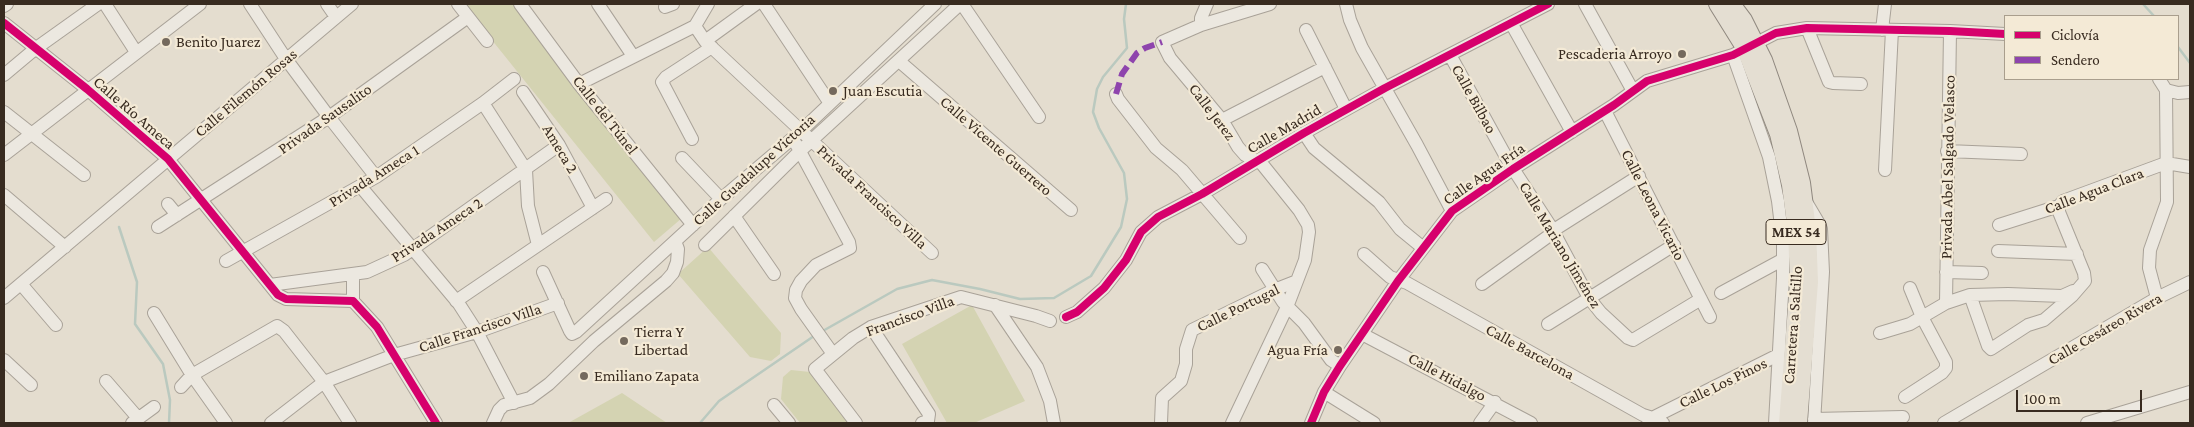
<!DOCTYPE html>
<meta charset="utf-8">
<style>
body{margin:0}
#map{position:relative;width:2194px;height:427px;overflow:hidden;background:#e4ddcf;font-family:"Crimson Pro",serif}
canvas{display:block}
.frame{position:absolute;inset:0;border:5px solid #382b20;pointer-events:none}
.legend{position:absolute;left:2004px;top:15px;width:175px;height:65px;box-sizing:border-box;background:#f4ead6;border:1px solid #a99e8d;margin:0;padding:6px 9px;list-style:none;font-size:15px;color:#382b20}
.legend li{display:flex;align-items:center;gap:10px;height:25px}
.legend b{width:25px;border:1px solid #a99e8d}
.scale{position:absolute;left:2016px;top:390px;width:126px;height:22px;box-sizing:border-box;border:2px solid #382b20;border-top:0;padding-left:6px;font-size:15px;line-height:18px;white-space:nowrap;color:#382b20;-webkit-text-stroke:4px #f4ead6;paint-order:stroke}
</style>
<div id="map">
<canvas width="2194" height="427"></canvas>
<div class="frame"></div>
<ul class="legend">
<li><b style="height:6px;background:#d6006c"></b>Ciclovía</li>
<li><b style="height:6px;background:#8e44ad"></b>Sendero</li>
</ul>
<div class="scale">100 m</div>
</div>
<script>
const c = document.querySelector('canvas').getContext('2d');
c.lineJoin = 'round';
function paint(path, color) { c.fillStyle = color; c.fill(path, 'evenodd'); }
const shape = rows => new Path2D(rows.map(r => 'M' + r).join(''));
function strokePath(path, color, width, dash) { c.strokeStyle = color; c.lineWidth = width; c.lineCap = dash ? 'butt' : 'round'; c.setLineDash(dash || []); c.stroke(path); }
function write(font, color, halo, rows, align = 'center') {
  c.font = font + ' "Crimson Pro",serif'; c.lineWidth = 4.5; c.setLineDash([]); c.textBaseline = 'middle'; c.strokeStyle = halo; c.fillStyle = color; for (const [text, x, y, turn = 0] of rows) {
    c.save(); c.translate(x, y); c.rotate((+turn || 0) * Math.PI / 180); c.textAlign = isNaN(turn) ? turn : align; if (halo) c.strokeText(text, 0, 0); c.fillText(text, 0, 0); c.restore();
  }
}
paint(shape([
 [463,4,514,4,682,218,654,242],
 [708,247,781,333,780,354,771,361,750,357,678,274],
 [972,305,1025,401,974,423,947,423,902,344],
 [791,370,810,372,849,423,800,423,781,399,783,377],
 [622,393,667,423,568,423]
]), '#d4d3b2');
strokePath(shape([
 [2143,4,2154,16],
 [2178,47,2190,63],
 [119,227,137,282,135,324,163,364,170,400,169,423],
 [821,332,897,289,932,280,980,289,1020,299,1054,298,1091,276,1121,227,1127,199,1124,173,1099,128,1093,112,1097,89,1103,77,1127,48,1124,19,1126,4],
 [700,423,719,401,814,336]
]), '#bac9bf', 2.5);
const minor = shape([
 [105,4,136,52],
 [250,4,286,59,329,117,376,177],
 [327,4,336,17],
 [458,4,487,41],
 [520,4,579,84,693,225],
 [598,4,633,56],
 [764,4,829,102],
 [962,4,1039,117],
 [1346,4,1350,20,1362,48,1417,145,1452,211],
 [1585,4,1633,91],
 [4,6,7,4],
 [665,7,673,4],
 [4,23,87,89,168,159,278,295,286,299,353,301,377,327,436,423],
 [1511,23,1572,132],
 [1201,25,1201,18,1207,4],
 [695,26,705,41,932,253],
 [1807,28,1829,82,1833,83,1861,84],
 [1306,30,1346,109],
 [1882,30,1885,4],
 [705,41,756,4],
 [1450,55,1510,164,1551,227,1589,298,1601,313,1628,338,1633,340,1701,299],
 [1733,55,1769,157,1778,201,1783,243,1783,278,1775,423],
 [899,61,1071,210],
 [4,75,35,49,98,4],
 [2159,79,2166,90,2178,93,2190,92],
 [579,84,695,26,708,4],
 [523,92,559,145,593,208],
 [1116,94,1118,99,1156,148,1182,170,1240,238],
 [483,103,526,170,528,206,538,245],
 [1605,111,1710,317],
 [4,112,84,175],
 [1222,120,1325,67],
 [1304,133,1314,148,1379,202,1400,229,1422,247],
 [692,139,662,82,666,77,712,47],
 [796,144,849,242,850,248,816,265,801,281,796,290,795,298,801,309,833,354],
 [1947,151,2021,154],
 [4,155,200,4],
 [682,158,721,199],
 [1885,170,1892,30],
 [361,187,459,304,477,332,514,403],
 [4,195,65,247],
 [1805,200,1818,222,1821,229,1823,272,1814,423],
 [168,204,177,215],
 [734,216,774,274],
 [1999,225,2059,206,2063,201,2166,163,2190,167],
 [158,227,329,117,468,17],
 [705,245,800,151,960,4],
 [1998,251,2077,254],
 [1364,254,1390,277,1407,283,1643,415,1659,420,1663,423],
 [226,261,376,177,483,103,514,79],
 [1262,269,1283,302,1304,323,1331,360,1340,366],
 [543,272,570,331,572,334,576,332,721,199,801,131,935,4],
 [1946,272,1982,273],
 [353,274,353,301],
 [21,284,56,325],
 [1482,284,1550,235,1557,228,1639,176],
 [270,285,367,272,404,255,559,145],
 [1721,293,1782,260],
 [1970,295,1988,346,1991,349,2028,325,2044,320,2072,296,2085,281,2084,273,2059,212,2059,206],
 [4,298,352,4],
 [2157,298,2149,268,2150,250,2167,202,2166,90],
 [456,301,606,199],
 [1946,303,1950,31],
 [995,305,1037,367,1050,401,1054,423],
 [154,313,192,375,226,423],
 [1066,317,1077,312,1104,288,1126,260,1141,232,1158,217,1202,194,1304,133,1385,88,1548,4],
 [1548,324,1674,245],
 [871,327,929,414,928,421,922,423],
 [1880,333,1910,324,1946,303,1970,295,2008,294,2062,296,2073,291],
 [1362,334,1531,423],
 [4,360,31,385],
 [106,381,138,418],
 [181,387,192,375,277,326,284,331,324,382,350,423],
 [1324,392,1374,423],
 [1905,397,1942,373,1946,368,1946,362,1922,317,1910,288],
 [774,405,789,423],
 [1814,419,1903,417],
 [1648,420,1778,355],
 [132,423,154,407],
 [271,423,324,382,394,355,477,332,558,303],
 [493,423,499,410,504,405,530,398,549,384,594,341,666,281,673,273,677,262,678,249,675,241],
 [856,423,815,369,853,338,871,327,961,297,1036,316,1050,321],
 [1161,423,1162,398,1181,381,1186,364,1186,349,1192,330,1274,290,1297,281],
 [1232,423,1287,307,1305,260,1309,232,1308,225,1299,210,1262,164,1245,155,1238,147,1222,120,1170,58,1162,42,1201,25,1270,4],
 [1311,423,1324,392,1340,366,1398,281,1452,211,1513,169,1614,105,1647,81,1733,55,1776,33,1807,28,1950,31,2005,34],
 [1480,423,1495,402],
 [1944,423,2157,298,2190,282],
 [2087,423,2190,392]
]);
const major = shape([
 [1717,4,1745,49,1778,134,1790,185,1796,231,1798,282,1787,423],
 [1732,4,1744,20,1764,60,1789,131,1802,183,1808,230,1810,282,1799,423]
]);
strokePath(minor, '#a9a298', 14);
strokePath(major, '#8f887f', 18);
strokePath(minor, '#ece8e0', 12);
strokePath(major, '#e4ded2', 16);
strokePath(shape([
 [1116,94,1122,74,1137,53,1145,48,1162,42]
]), '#8e44ad', 6, [12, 6]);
strokePath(shape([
 [4,23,87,89,168,159,278,295,286,299,353,301,377,327,436,423],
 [1066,317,1077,312,1104,288,1126,260,1141,232,1158,217,1202,194,1304,133,1385,88,1548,4],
 [1311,423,1324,392,1340,366,1398,281,1452,211,1513,169,1614,105,1647,81,1733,55,1776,33,1807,28,1950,31,2005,34]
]), '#d6006c', 8);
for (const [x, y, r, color] of [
 [166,42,5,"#74695d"],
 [1682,54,5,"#74695d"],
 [833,91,5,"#74695d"],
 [624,341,5,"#74695d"],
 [1338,350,5,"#74695d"],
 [584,376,5,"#74695d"]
]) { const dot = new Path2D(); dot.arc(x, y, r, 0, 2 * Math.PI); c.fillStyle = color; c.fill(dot); strokePath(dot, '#f4ead6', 2); }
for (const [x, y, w] of [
 [1796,232,60]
]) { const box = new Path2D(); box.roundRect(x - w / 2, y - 12.5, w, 25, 4); c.fillStyle = '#f4ead6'; c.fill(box); strokePath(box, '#382b20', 1); }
write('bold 15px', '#382b20', null, [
 ["MEX 54",1796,232]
]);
write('16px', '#382b20', '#f4ead6', [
 ["Benito Juarez",176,42],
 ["Pescaderia Arroyo",1672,54,"right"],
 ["Juan Escutia",843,91],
 ["Tierra Y",634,332],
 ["Libertad",634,350],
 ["Agua Fría",1328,350,"right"],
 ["Emiliano Zapata",594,376]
], 'left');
write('16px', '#382b20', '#f4ead6', [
 ["Calle Filemón Rosas",246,93,-40],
 ["Calle Bilbao",1474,99,61],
 ["Calle Jerez",1212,112,53],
 ["Calle Río Ameca",134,113,41],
 ["Calle del Túnel",605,115,52],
 ["Privada Sausalito",325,119,-35],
 ["Calle Madrid",1284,129,-30],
 ["Calle Vicente Guerrero",996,146,41],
 ["Ameca 2",560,149,59],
 ["Privada Abel Salgado Velasco",1948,167,-89],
 ["Calle Guadalupe Victoria",754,170,-42],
 ["Calle Agua Fría",1484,174,-35],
 ["Privada Ameca 1",374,176,-32],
 ["Calle Agua Clara",2094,191,-21],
 ["Privada Francisco Villa",872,197,43],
 ["Calle Leona Vicario",1653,205,63],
 ["Privada Ameca 2",437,230,-33],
 ["Calle Mariano Jiménez",1560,245,59],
 ["Calle Portugal",1238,308,-26],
 ["Francisco Villa",910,316,-20],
 ["Carretera a Saltillo",1793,325,-86],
 ["Calle Francisco Villa",480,328,-18],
 ["Calle Cesáreo Rivera",2105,329,-30],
 ["Calle Barcelona",1530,352,29],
 ["Calle Hidalgo",1447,377,28],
 ["Calle Los Pinos",1723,383,-26]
]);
</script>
